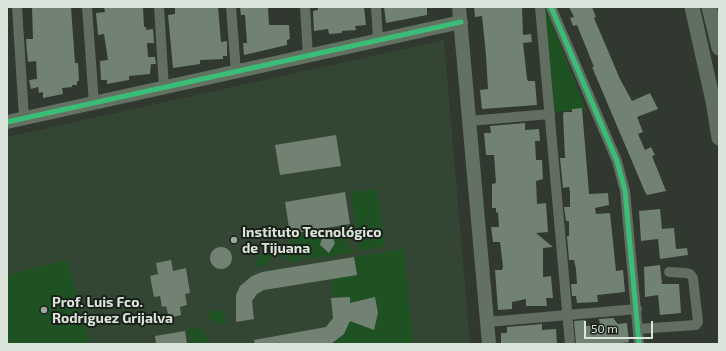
<!DOCTYPE html>
<meta charset="utf-8">
<style>
body{margin:0}
#map{position:relative;width:726px;height:351px;overflow:hidden;background:#303830;font-family:"Exo 2",sans-serif}
canvas{display:block}
.frame{position:absolute;inset:0;border:8px solid #dbe4db;pointer-events:none}
.scale{position:absolute;left:584px;top:321px;width:69px;height:18px;box-sizing:border-box;border:2px solid #dbe4db;border-top:0;padding-left:5px;font-size:12px;line-height:14px;white-space:nowrap;color:#dbe4db;-webkit-text-stroke:3px #1a201a;paint-order:stroke}
</style>
<div id="map">
<canvas width="726" height="351"></canvas>
<div class="frame"></div>
<div class="scale">50 m</div>
</div>
<script>
const c = document.querySelector('canvas').getContext('2d');
c.lineJoin = 'round';
function paint(path, color) { c.fillStyle = color; c.fill(path, 'evenodd'); }
const shape = rows => new Path2D(rows.map(r => 'M' + r).join(''));
function strokePath(path, color, width, dash) { c.strokeStyle = color; c.lineWidth = width; c.lineCap = dash ? 'butt' : 'round'; c.setLineDash(dash || []); c.stroke(path); }
function write(font, color, halo, rows, align = 'center') {
  c.font = font + ' "Exo 2",sans-serif'; c.lineWidth = 4; c.setLineDash([]); c.textBaseline = 'middle'; c.strokeStyle = halo; c.fillStyle = color; for (const [text, x, y, turn = 0] of rows) {
    c.save(); c.translate(x, y); c.rotate((+turn || 0) * Math.PI / 180); c.textAlign = isNaN(turn) ? turn : align; if (halo) c.strokeText(text, 0, 0); c.fillText(text, 0, 0); c.restore();
  }
}
paint(shape([
 [444,40,470,344,7,344,7,137]
]), '#334533');
paint(shape([
 [542,7,546,7,586,110,553,112],
 [377,189,385,246,359,251,351,192],
 [352,228,351,233,344,242,355,252,308,259,302,251,290,244,291,236],
 [279,245,293,249,303,260,290,262,285,257,277,256,270,259,267,265,254,267,258,256,263,251],
 [404,249,413,344,331,344,344,334,349,321,374,330,378,313,375,297,350,303,349,297,334,298,331,279,359,274,359,271,357,271,354,257],
 [67,260,90,344,7,344,7,275],
 [218,310,224,314,228,323,217,324,209,318,210,311],
 [188,327,202,329,210,343,191,344]
]), '#1f5223');
paint(shape([
 [32,7,71,7,75,63,78,63,79,81,77,81,77,85,72,85,72,87,62,88,63,94,43,98,43,92,39,93,38,87,31,89,29,80,37,79,36,61,28,62,27,53,26,39,33,39],
 [104,7,143,7,144,27,146,27,146,30,153,29,154,43,147,43,148,57,155,57,156,64,151,64,150,74,129,76,129,80,107,84,107,80,101,80,100,61,108,60,104,34,98,35,96,13,105,12],
 [175,7,218,7,221,42,227,41,227,56,223,56,223,59,200,60,200,64,173,68,168,15,175,14],
 [240,7,268,7,269,25,289,25,290,39,287,40,287,45,244,55,243,43,247,43,245,15,241,15],
 [318,7,364,7,366,25,355,26,356,30,342,31,342,33,329,34,328,29,314,31,313,11,318,10],
 [384,7,427,7,427,15,386,23],
 [474,7,522,7,523,35,531,34,532,42,523,43,527,79,528,81,535,81,537,105,482,109,480,90,488,89,486,55,482,16,475,17],
 [569,7,592,7,596,17,594,18,620,79,632,101,650,93,658,109,637,117,643,132,638,134,645,150,651,147,655,155,652,156,666,191,647,195,645,192,592,67,594,67,577,25,573,26,570,18,574,17],
 [582,108,589,194,608,193,609,205,595,208,596,214,610,213,616,271,623,270,625,292,597,295,598,302,577,303,576,296,572,296,571,284,577,284,576,269,574,260,569,260,567,236,569,236,569,221,566,221,564,207,570,207,570,192,569,187,563,188,560,158,565,158,563,115,564,112,572,112,572,109],
 [525,123,525,130,539,129,540,141,535,141,536,160,542,160,543,179,536,181,537,204,546,203,548,232,536,233,553,247,543,248,543,277,551,276,553,298,546,298,547,306,526,306,526,299,512,302,512,309,498,310,495,270,502,270,503,267,500,242,493,242,491,227,499,227,498,212,496,213,496,208,492,208,492,184,496,183,494,155,486,155,484,133,491,133,490,126],
 [336,135,341,166,280,175,275,145],
 [345,192,350,224,290,234,285,202],
 [660,209,662,229,674,228,676,249,687,248,688,255,660,259,658,239,641,241,639,211],
 [326,233,333,239,335,243,329,253,320,245,321,241],
 '210 258a11 11 0 1 1 22 0a11 11 0 1 1-22 0Z',
 [354,257,357,275,264,290,257,294,252,301,254,319,236,322,236,295,240,286,252,276,262,272],
 [171,260,173,271,186,268,190,293,185,294,187,305,180,307,181,315,169,318,166,306,162,307,160,296,154,297,150,276,158,274,156,263],
 [660,265,662,284,679,284,681,313,660,315,658,295,645,297,644,267],
 [350,297,350,303,375,297,378,313,374,330,350,321,344,334,331,344,255,344,254,340,326,327,333,318,331,298],
 [613,318,618,324,627,323,629,342,614,344,576,344,574,321,585,320,586,326,600,325,599,319],
 [542,324,542,330,556,329,557,344,501,344,501,333,507,333,507,327],
 [185,331,187,344,156,344,155,336]
]), '#718172');
strokePath(shape([
 [17,7,24,118],
 [87,7,94,104],
 [159,7,164,88],
 [231,7,236,72],
 [305,7,308,56],
 [376,7,378,40],
 [540,7,570,344],
 [551,7,617,161,625,191,639,344],
 [469,121,550,114],
 [487,322,637,309],
 [638,329,696,325,698,322,693,278,690,274,686,273,669,272]
]), '#626e62', 10);
strokePath(shape([
 [459,7,489,344],
 [7,122,461,22]
]), '#637163', 14);
strokePath(shape([
 [692,7,713,101,719,138],
 [709,7,719,48]
]), '#606f60', 15);
strokePath(shape([
 [551,7,617,161,625,191,639,344],
 [7,122,461,22]
]), '#3abd76', 5);
for (const [x, y, r, color] of [
 [234,240,4,"#9fa89f"],
 [44,310,4,"#9fa89f"]
]) { const dot = new Path2D(); dot.arc(x, y, r, 0, 2 * Math.PI); c.fillStyle = color; c.fill(dot); strokePath(dot, '#1a201a', 1.5); }
write('bold 14px', '#dbe4db', '#1a201a', [
 ["Instituto Tecnológico",242,232],
 ["de Tijuana",242,248],
 ["Prof. Luis Fco.",52,302],
 ["Rodriguez Grijalva",52,318]
], 'left');
</script>
